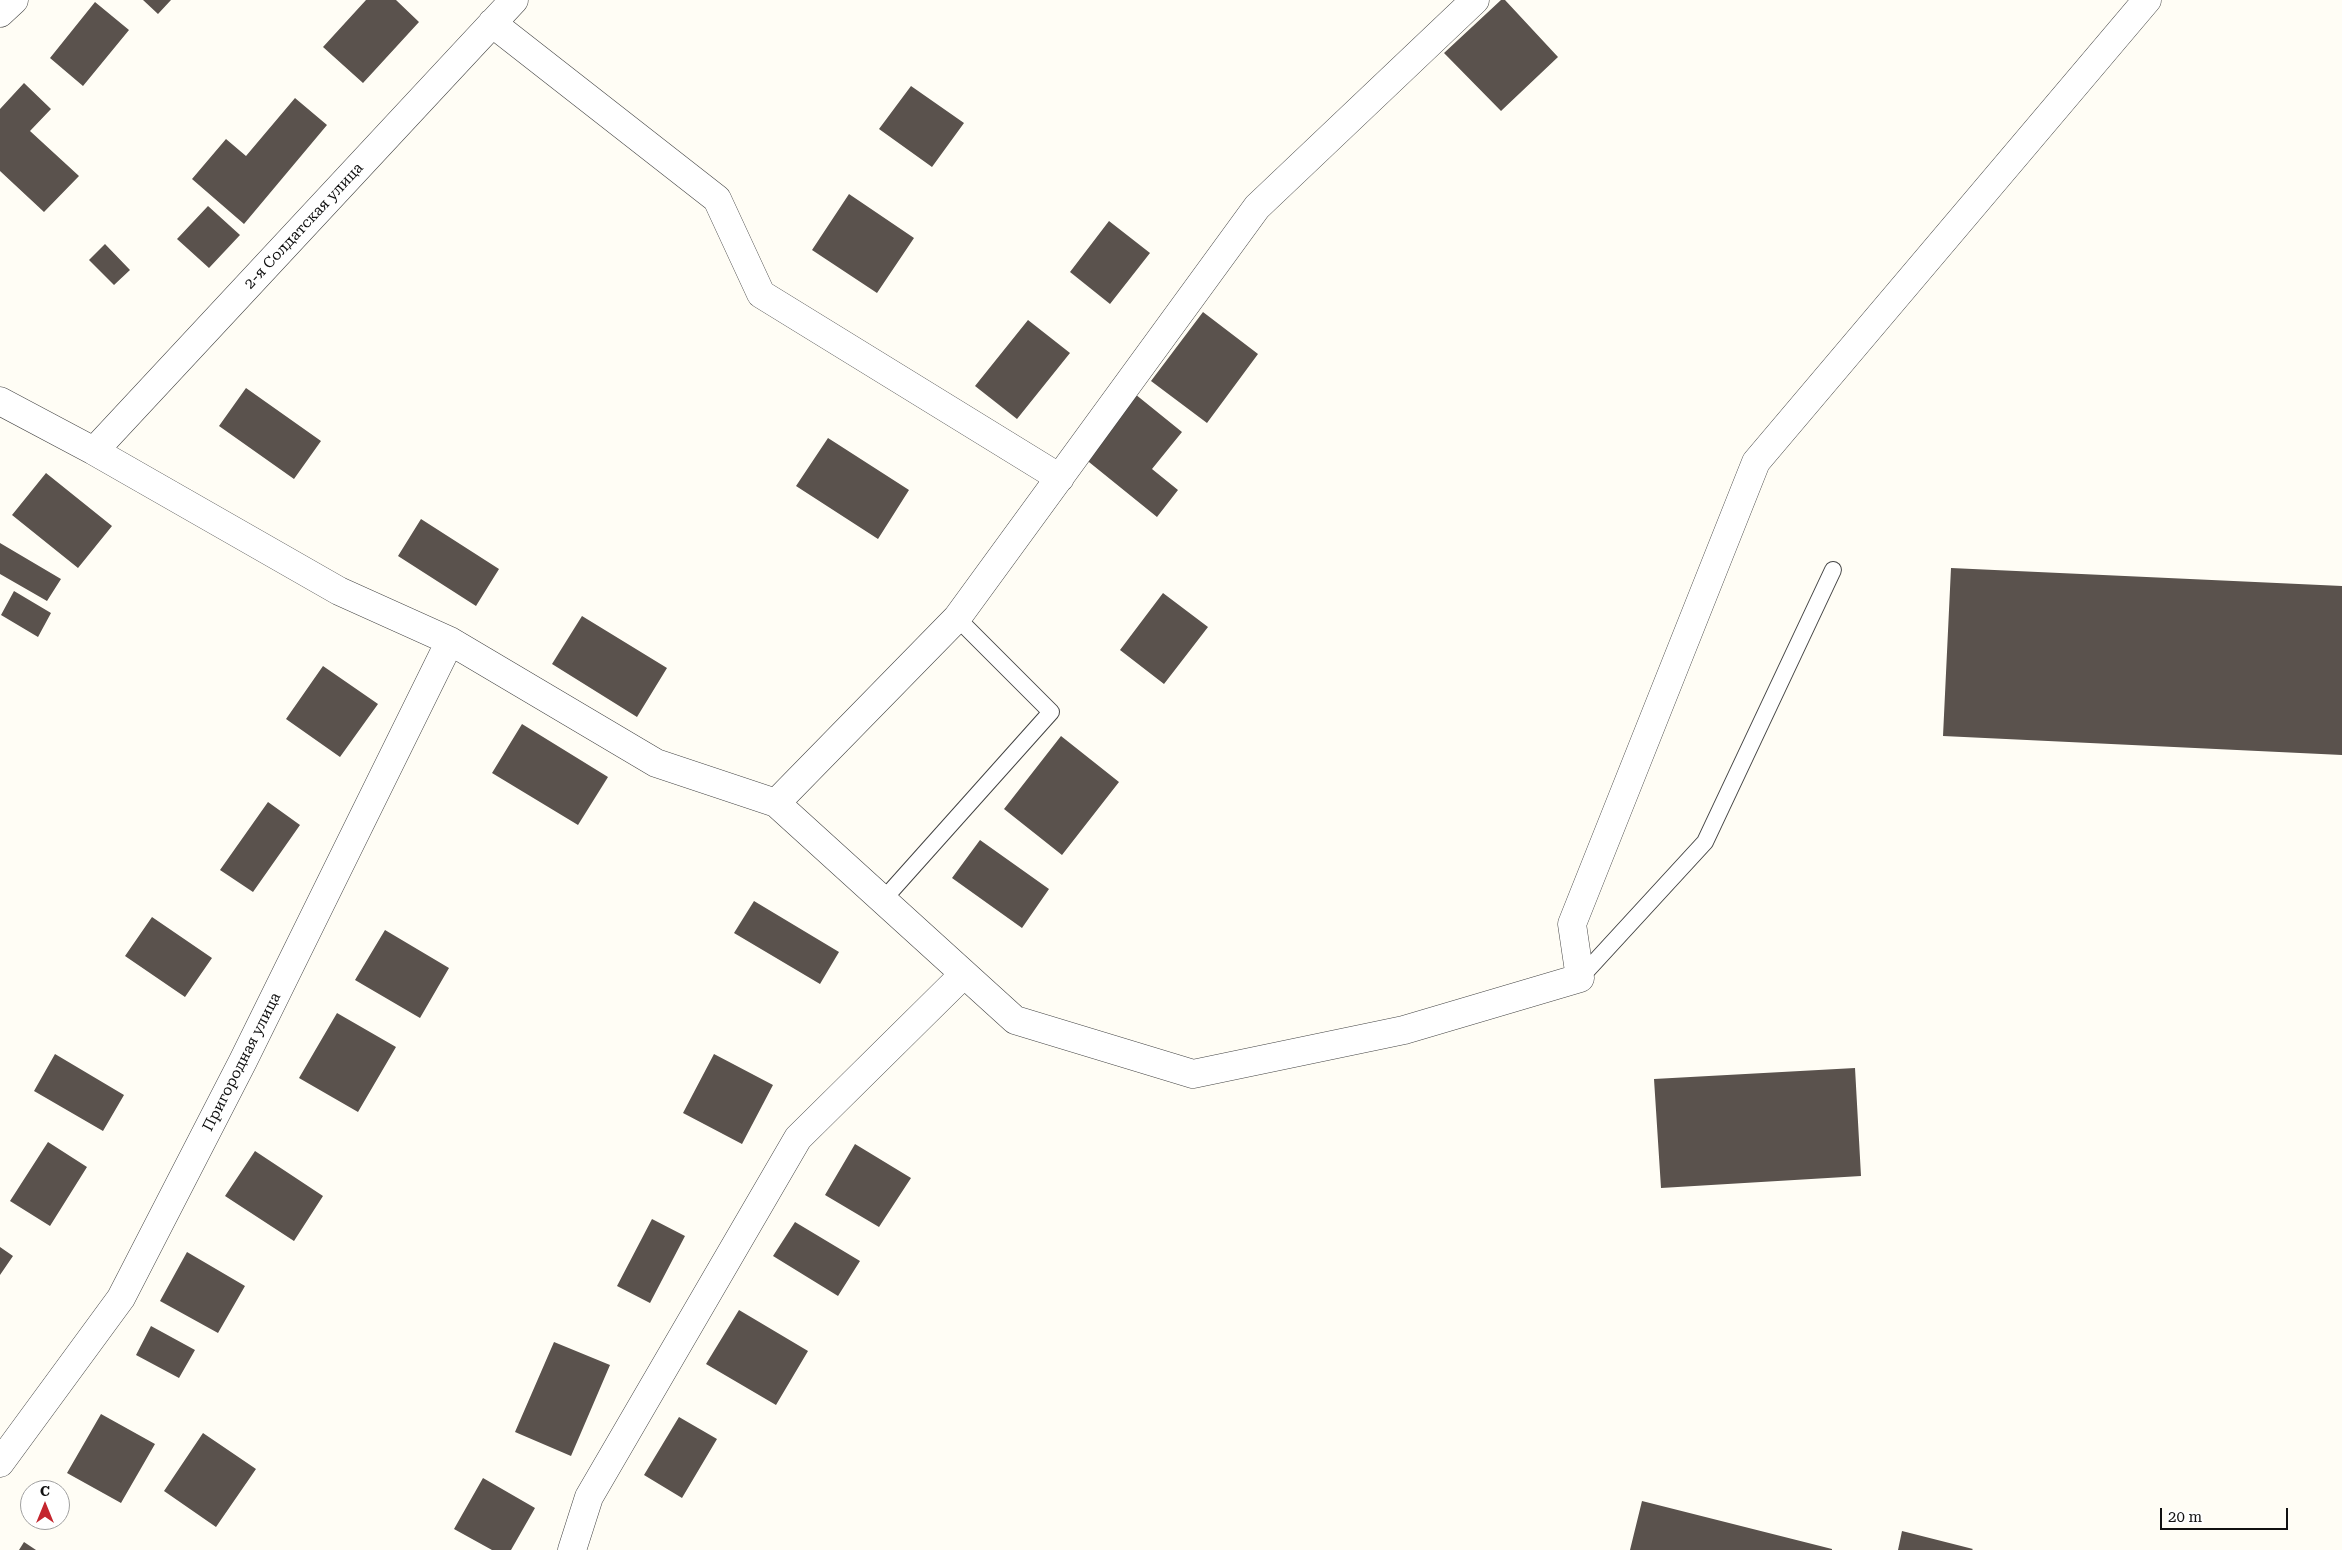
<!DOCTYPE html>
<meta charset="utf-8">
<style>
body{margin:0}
#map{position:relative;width:2342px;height:1550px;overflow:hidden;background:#fffdf5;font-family:"Roboto Serif",serif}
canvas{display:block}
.north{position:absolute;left:20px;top:1480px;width:50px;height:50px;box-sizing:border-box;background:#fff;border:1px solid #a0a0a0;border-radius:50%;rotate:0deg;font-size:14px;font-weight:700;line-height:20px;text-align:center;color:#111}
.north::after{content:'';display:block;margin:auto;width:18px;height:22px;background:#c4262e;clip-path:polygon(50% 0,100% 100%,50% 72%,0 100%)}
.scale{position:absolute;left:2160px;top:1508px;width:128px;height:22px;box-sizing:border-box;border:2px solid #111;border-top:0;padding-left:6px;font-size:15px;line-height:18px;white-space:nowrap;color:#111;-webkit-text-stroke:4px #fff;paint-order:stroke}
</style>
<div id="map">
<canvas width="2342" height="1550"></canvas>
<div class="north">С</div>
<div class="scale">20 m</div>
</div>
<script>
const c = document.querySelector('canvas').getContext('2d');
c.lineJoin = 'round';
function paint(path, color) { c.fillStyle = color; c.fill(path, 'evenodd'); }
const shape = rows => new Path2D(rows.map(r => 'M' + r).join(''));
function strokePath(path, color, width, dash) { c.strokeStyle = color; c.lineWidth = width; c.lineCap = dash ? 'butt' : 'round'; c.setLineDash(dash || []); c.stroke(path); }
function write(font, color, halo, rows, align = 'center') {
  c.font = font + ' "Roboto Serif",serif'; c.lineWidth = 5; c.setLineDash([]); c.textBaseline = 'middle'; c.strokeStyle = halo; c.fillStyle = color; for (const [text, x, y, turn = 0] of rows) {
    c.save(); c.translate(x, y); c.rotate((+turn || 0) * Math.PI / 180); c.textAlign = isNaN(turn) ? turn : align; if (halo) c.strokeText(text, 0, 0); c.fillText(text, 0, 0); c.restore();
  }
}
paint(shape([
 [143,0,171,0,158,14],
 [366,0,396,0,419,22,363,83,323,47],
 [1501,0,1505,0,1558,57,1501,111,1444,53],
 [95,2,129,30,83,86,50,58],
 [24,83,51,109,30,131,79,176,44,212,0,171,0,109],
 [911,86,964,123,932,167,879,129],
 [295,98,327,125,244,224,192,179,226,139,246,156],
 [849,194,914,238,877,293,812,250],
 [208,206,240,235,209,268,177,239],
 [1109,221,1150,253,1110,304,1070,272],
 [105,244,130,270,114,285,89,260],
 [1203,312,1258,354,1207,423,1151,381],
 [1028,320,1070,353,1017,419,975,386],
 [246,388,321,441,294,479,219,426],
 [1135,394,1182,432,1152,469,1178,490,1157,517,1084,458],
 [828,438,909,490,878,539,796,486],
 [46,473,112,526,78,568,12,515],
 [421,519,499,569,476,606,398,556],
 [0,543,61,579,47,601,0,574],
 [1951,568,2342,586,2342,755,1943,736],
 [14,591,51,613,38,637,1,615],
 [1163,593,1208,627,1164,684,1120,650],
 [582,616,667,668,637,717,552,664],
 [323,666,378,704,340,757,286,719],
 [522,724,608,777,578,825,492,773],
 [1061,736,1119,782,1062,855,1004,809],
 [268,802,300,825,253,892,220,870],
 [980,840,1049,889,1022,928,952,878],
 [754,901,839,952,820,984,734,933],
 [152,917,212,958,185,997,125,956],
 [385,930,449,968,420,1018,355,980],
 [337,1013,396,1047,358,1112,299,1078],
 [55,1054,124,1095,103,1131,34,1091],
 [714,1054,773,1085,742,1144,683,1113],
 [1855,1068,1861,1176,1661,1188,1654,1079],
 [48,1142,87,1167,50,1226,10,1201],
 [855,1144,911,1178,879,1227,825,1195],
 [255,1151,323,1196,294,1241,225,1196],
 [652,1219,685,1236,650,1303,617,1286],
 [795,1222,860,1261,838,1296,773,1256],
 [0,1247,13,1256,0,1275],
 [187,1252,245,1286,218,1333,160,1301],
 [739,1310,808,1351,776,1405,706,1364],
 [151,1326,195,1350,179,1378,136,1355],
 [554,1342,610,1365,571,1456,515,1432],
 [101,1414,155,1444,121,1503,67,1473],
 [679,1417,717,1439,682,1498,644,1475],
 [203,1433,256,1469,216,1527,164,1491],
 [483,1478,535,1508,511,1550,492,1550,454,1529],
 [1642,1501,1832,1549,1832,1550,1630,1550],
 [1902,1531,1973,1549,1972,1550,1898,1550],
 [24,1542,36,1550,19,1550]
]), '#5a524d');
const service = shape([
 [883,900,1051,712,957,618],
 [1580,978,1705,842,1833,570]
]);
const minor = shape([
 [0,13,14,0],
 [492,23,717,199,761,294,1060,478],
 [0,401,94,451,339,591,450,641,656,763,776,803,1015,1020,1193,1074,1404,1030,1580,978,1572,924,1756,462,2147,0],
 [94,451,514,0],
 [776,803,957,618,1257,207,1475,0],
 [0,1463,121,1298,243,1061,450,641],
 [572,1550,589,1497,798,1138,964,974]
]);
strokePath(service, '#444', 18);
strokePath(minor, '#444', 29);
strokePath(service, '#fff', 16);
strokePath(minor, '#fff', 28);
write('15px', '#111', '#fff', [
 ["2-я Солдатская улица",304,226,-47],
 ["Пригородная улица",242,1062,-63]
]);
</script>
